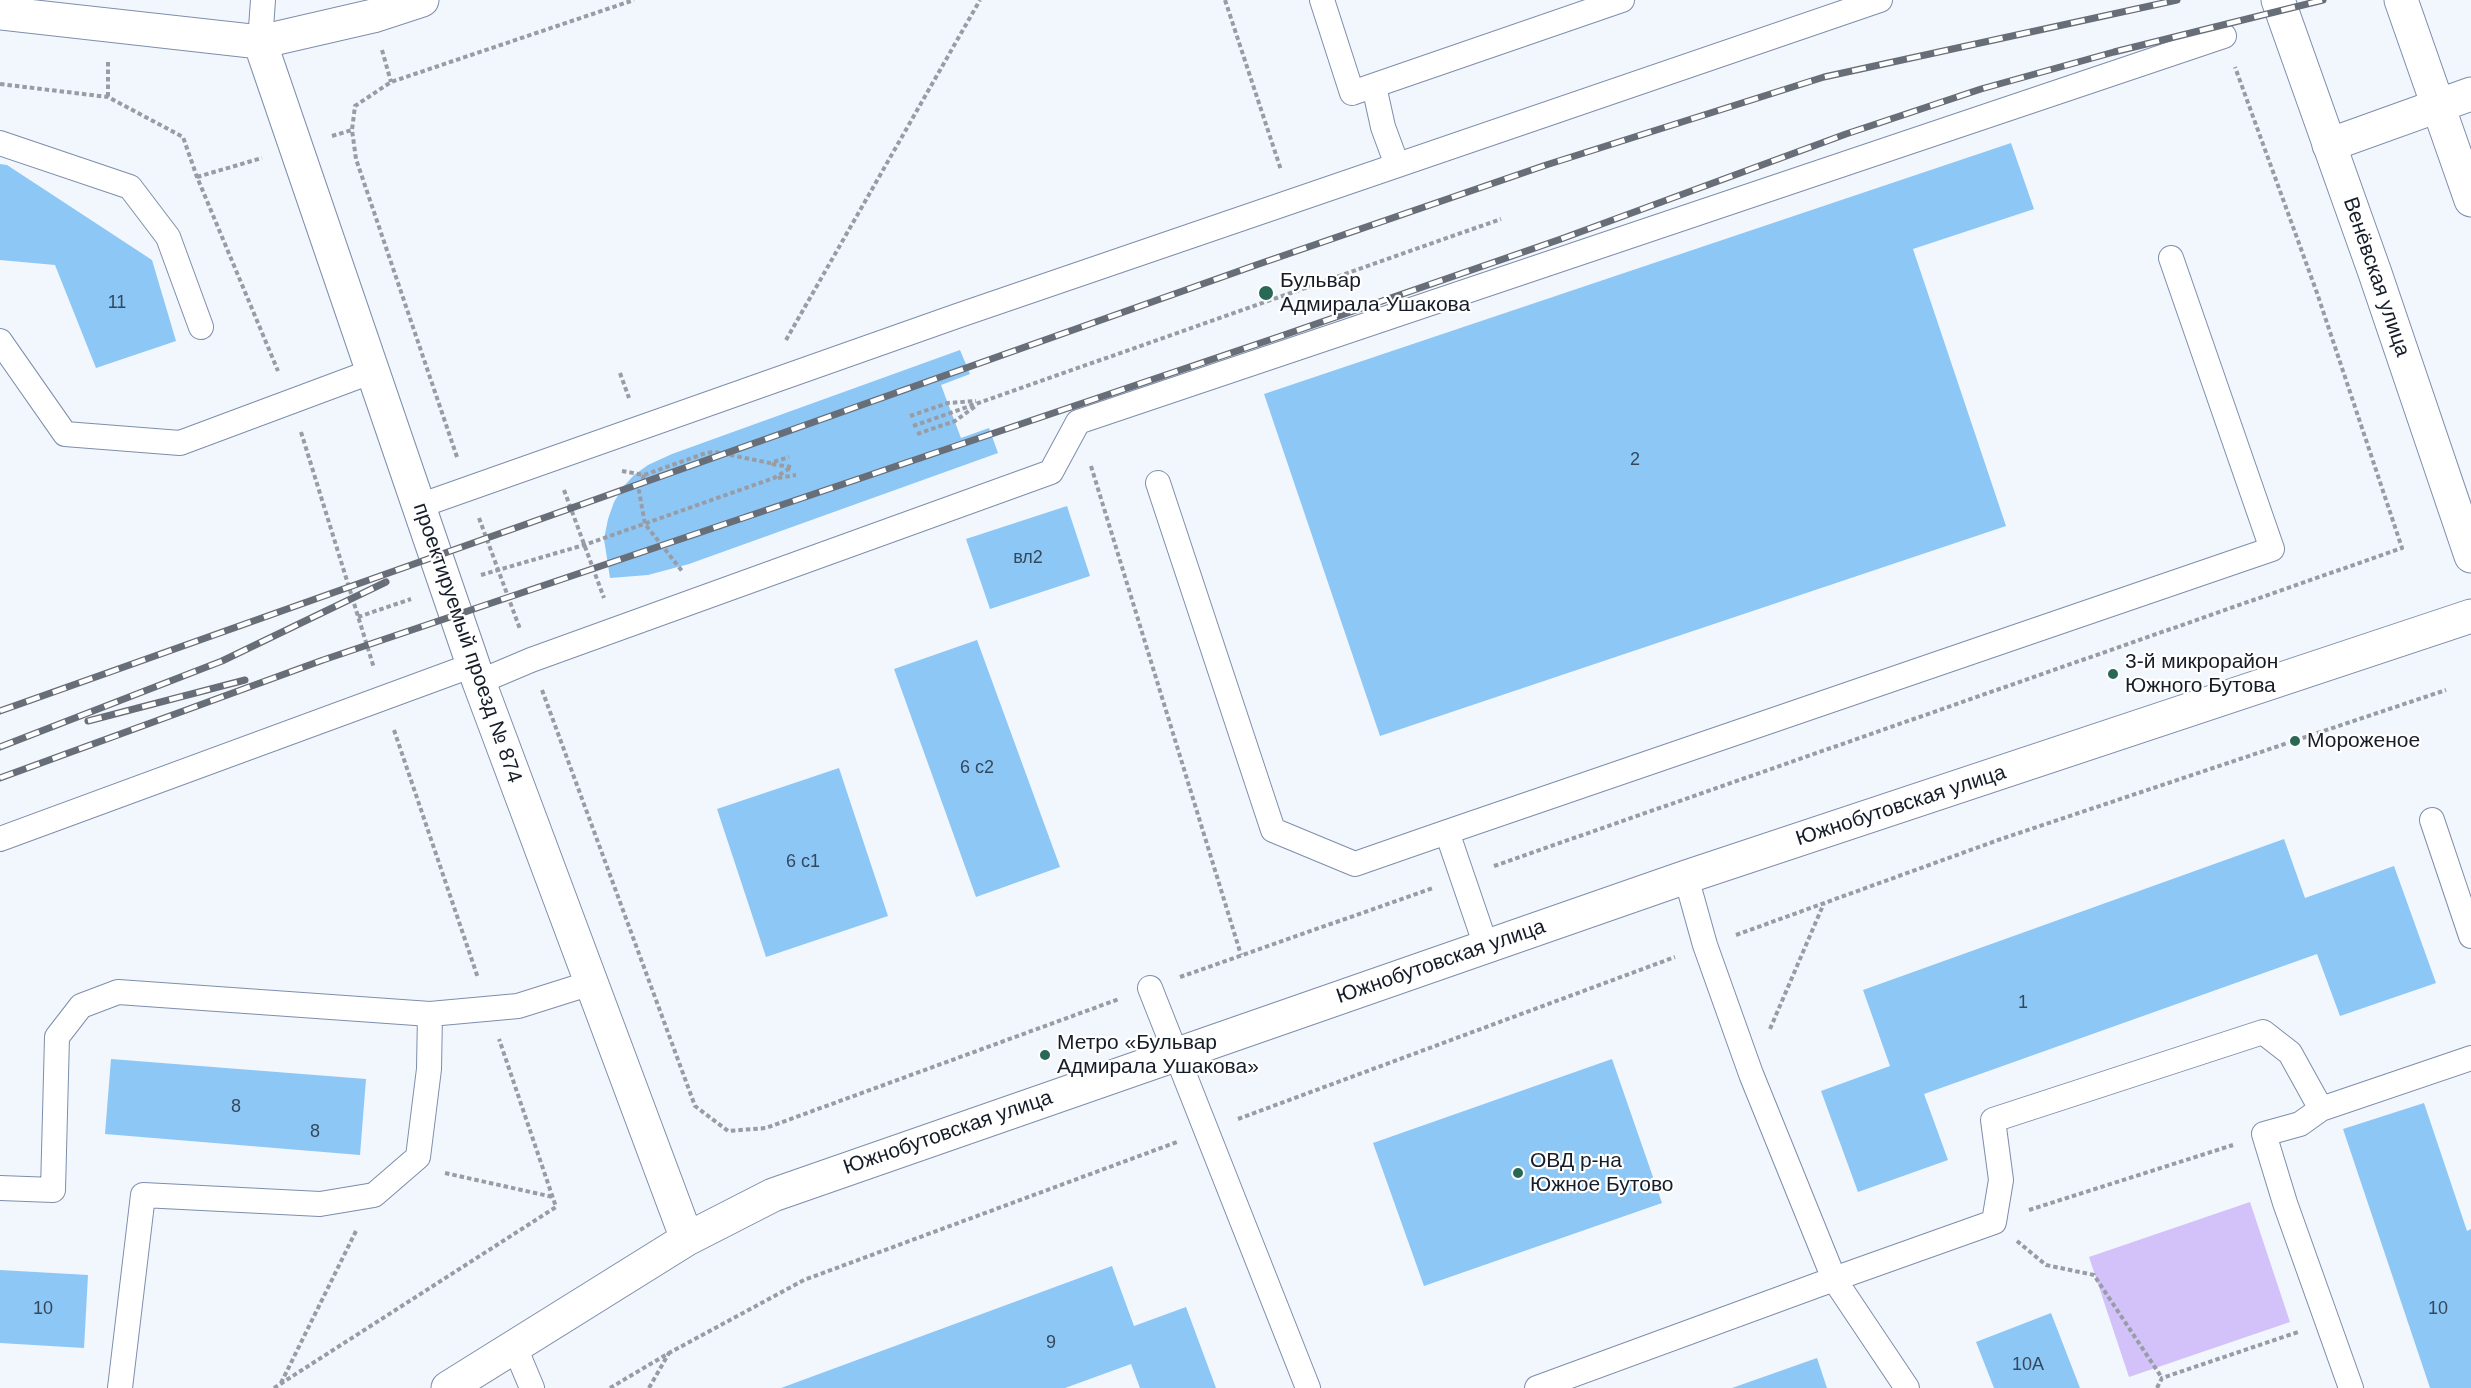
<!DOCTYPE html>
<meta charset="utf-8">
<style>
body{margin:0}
canvas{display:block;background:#f2f6fd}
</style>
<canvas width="2471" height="1388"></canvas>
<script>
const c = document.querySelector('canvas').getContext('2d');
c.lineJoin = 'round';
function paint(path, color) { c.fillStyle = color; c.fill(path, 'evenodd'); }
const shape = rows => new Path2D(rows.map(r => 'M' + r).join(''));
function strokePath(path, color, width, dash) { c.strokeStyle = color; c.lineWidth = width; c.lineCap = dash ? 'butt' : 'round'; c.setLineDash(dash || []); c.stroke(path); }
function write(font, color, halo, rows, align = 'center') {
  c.font = font + ' Arial,sans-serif'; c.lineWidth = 4.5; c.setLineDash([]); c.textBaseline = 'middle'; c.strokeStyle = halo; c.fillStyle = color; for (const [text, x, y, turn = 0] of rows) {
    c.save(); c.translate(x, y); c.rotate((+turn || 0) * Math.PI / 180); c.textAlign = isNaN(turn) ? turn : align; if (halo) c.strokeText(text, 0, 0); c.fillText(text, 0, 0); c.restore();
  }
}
paint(shape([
 [2250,1202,2290,1322,2129,1377,2089,1257]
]), '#d3c2f9');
paint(shape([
 [2011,143,2034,209,1913,249,2006,526,1380,736,1264,394],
 [0,164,7,165,152,260,176,341,96,368,55,265,0,260],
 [960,350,970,374,941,385,961,438,989,428,998,453,689,564,648,575,610,578,604,539,608,519,614,502,624,486,634,475,648,465,672,454],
 [1067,506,1090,576,990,609,966,539],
 [977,640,1060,867,976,897,894,669],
 [839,768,888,916,766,957,717,809],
 [2284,839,2305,898,2394,866,2436,983,2340,1016,2317,954,1924,1094,1948,1160,1858,1192,1821,1091,1890,1066,1863,990],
 [111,1059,366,1079,360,1155,105,1134],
 [1612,1059,1662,1203,1424,1286,1373,1143],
 [2424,1103,2467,1231,2471,1229,2471,1388,2430,1388,2343,1129],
 [1112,1266,1134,1326,1186,1307,1216,1388,1140,1388,1131,1364,1065,1388,781,1388],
 [0,1270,88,1275,84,1348,0,1343],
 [2051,1313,2080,1388,1994,1388,1976,1342],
 [1817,1358,1827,1388,1732,1388]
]), '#8dc7f6');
const service = shape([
 [1322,0,1352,93,1622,0],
 [260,42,263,0],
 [1374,86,1383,127,1397,165],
 [0,143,130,187,168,237,201,327],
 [0,341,65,434,180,443,373,371],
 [1158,483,1273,830,1355,864,1447,832,1486,946],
 [419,506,957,316,1880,0],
 [479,682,531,660,1051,472,1078,422,2224,36],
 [2432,820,2471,936],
 [1447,832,2272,549,2171,258],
 [0,839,473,665],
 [1686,877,1705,945,1751,1074,1834,1279,1994,1222,2001,1180,1993,1120,2263,1032,2290,1053,2321,1109,2471,1058],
 [1150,988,1308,1388],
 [2321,1109,2300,1124,2264,1134,2285,1203,2351,1388],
 [0,1188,53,1190,57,1037,81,1006,118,992,430,1014],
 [514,1345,532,1388],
 [120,1388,143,1195,320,1204,374,1195,418,1157,429,1069,430,1014,518,1006,591,983],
 [1537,1388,1834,1279,1907,1388]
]);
const tertiary = shape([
 [0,13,260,42,373,16,422,0],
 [260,42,479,682,687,1239],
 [2329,145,2471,94],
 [448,1388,687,1239,773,1195,1686,877,2471,616]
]);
const secondary = shape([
 [2278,0,2375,273,2471,556],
 [2401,0,2471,200]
]);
strokePath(service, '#7d8eac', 26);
strokePath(tertiary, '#7d8eac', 35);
strokePath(secondary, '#7d8eac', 35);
strokePath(shape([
 [1225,0,1281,170],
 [382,50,391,82],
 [108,62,108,97],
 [0,84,108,97,183,137,197,177,278,371],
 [332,136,352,130],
 [197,177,262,158],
 [786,340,980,0],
 [620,373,629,398],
 [910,416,948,403,976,401],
 [913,426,1501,219],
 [301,432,374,668],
 [917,434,955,421,977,405],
 [457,457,356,159,352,130,355,106,391,82,634,0],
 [772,464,791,467],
 [1091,466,1241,955],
 [622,471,644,475,706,453,715,452,770,463,789,457],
 [644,475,639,491,645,524,682,571],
 [778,478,796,475],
 [564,490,604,598],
 [479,518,520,629],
 [481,575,584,545,774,478,792,467],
 [358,617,411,599],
 [542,690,695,1106,728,1131,766,1128,1119,999],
 [394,730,478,978],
 [1494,866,2402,548,2317,293,2235,67],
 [1736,935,2001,839,2446,690],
 [1180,977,1433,888],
 [1770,1029,1824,903],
 [1238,1119,1675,957],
 [445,1173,553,1197],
 [2029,1210,2233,1145],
 [2017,1241,2046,1265,2094,1275,2162,1378],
 [281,1383,356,1231],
 [274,1388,556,1207,499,1039],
 [610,1388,669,1353,804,1280,1177,1142],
 [649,1388,669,1353],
 [2157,1388,2162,1378,2298,1332]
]), '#989da5', 4, [4.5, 3]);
strokePath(service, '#fff', 24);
strokePath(tertiary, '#fff', 33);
strokePath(secondary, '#fff', 33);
const rail = shape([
 [0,711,1256,265,1546,165,1824,77,2177,0],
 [88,721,245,680],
 [0,747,222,661,386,582],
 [0,778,323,660,1284,335,1561,239,1846,134,1981,89,2114,52,2323,0]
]);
strokePath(rail, '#686e78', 7);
strokePath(rail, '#fff', 4.5, [14]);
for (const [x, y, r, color] of [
 [1266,293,8,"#296855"],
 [2113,674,6,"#296855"],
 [2295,741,6,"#296855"],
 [1045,1055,6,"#296855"],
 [1518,1173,6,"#296855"]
]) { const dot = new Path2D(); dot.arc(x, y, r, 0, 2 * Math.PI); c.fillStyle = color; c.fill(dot); strokePath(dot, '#fff', 2); }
write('18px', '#34485c', null, [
 ["11",117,303],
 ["2",1635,460],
 ["вл2",1028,558],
 ["6 с2",977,768],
 ["6 с1",803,862],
 ["1",2023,1003],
 ["8",236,1107],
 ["8",315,1132],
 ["10",43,1309],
 ["10",2438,1309],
 ["9",1051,1343],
 ["10А",2028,1365]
]);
write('21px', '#161d28', '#fff', [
 ["Венёвская улица",2376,277,71],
 ["проектируемый проезд № 874",467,643,71],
 ["Южнобутовская улица",1901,806,-18],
 ["Южнобутовская улица",1441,962,-19],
 ["Южнобутовская улица",948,1133,-19]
]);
write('21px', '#161d28', '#fff', [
 ["Бульвар",1280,281],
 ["Адмирала Ушакова",1280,305],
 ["3-й микрорайон",2125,662],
 ["Южного Бутова",2125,686],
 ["Мороженое",2307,741],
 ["Метро «Бульвар",1057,1043],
 ["Адмирала Ушакова»",1057,1067],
 ["ОВД р-на",1530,1161],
 ["Южное Бутово",1530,1185]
], 'left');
</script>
